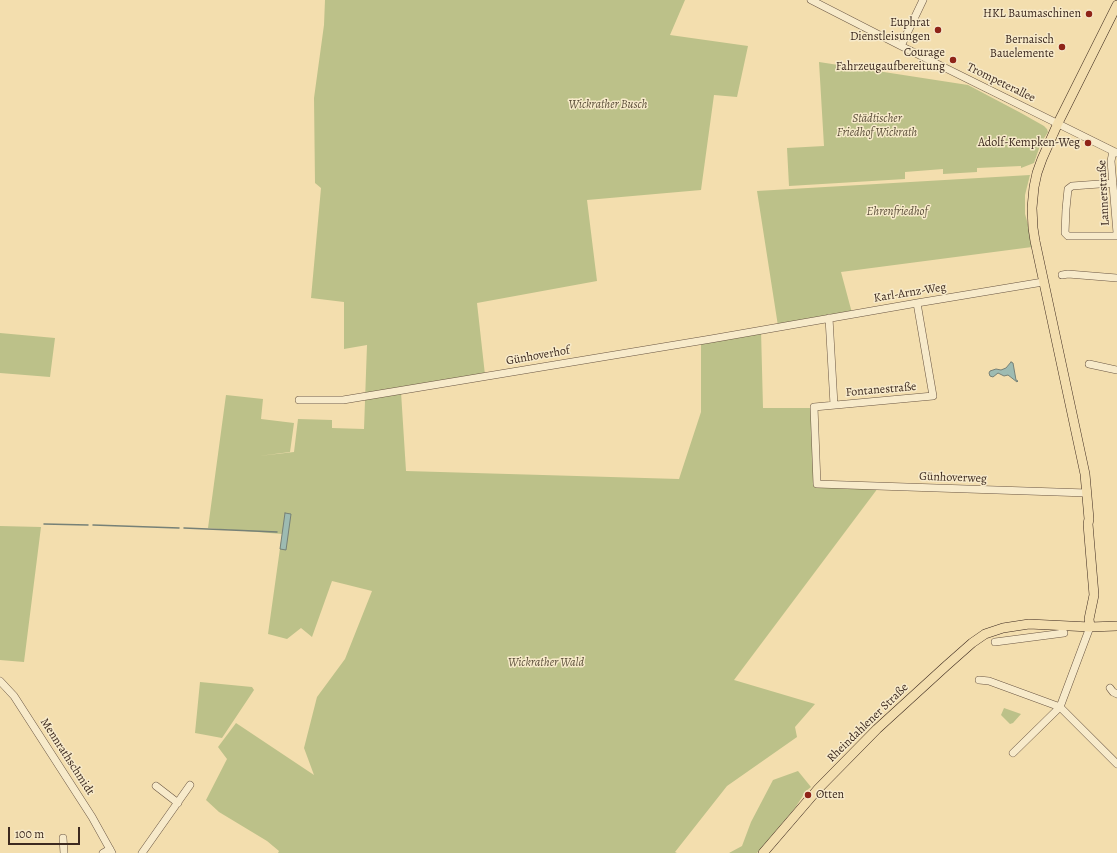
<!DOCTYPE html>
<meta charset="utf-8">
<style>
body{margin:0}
#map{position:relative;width:1117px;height:853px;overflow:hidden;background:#f3deae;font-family:Alegreya,serif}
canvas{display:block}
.scale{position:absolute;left:8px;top:827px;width:72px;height:18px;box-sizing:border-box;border:2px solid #3c291f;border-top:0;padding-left:5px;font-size:12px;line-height:14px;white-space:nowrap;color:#3c291f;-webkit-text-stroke:3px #f7eaca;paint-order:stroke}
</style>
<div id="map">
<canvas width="1117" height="853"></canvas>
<div class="scale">100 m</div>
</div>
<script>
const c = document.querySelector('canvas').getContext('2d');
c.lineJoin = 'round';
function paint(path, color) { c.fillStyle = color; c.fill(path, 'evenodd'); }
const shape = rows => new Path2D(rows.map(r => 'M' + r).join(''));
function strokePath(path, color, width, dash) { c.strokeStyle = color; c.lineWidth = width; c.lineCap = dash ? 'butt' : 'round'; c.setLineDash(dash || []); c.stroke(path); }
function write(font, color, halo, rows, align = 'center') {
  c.font = font + ' Alegreya,serif'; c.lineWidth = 3; c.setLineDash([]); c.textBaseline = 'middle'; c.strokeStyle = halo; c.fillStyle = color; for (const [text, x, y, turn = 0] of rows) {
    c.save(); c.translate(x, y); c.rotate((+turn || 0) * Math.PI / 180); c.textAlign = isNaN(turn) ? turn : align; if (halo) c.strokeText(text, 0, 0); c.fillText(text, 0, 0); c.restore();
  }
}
paint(shape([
 [325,0,685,0,670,35,748,46,737,97,714,95,701,190,587,200,597,281,477,303,485,375,401,392,406,471,679,479,701,412,701,340,761,330,763,408,811,408,815,486,878,488,734,680,815,704,795,727,797,737,727,786,675,852,677,853,278,853,279,851,267,841,219,812,206,800,227,759,218,747,236,723,314,775,304,748,317,697,345,659,372,591,332,581,312,637,301,628,287,639,268,634,282,534,208,528,226,395,263,399,261,419,294,423,290,452,259,456,294,452,298,419,332,420,332,428,364,429,367,345,344,349,344,302,311,298,321,188,315,183,314,98,324,25],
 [819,62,968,85,1021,113,1044,126,1047,129,1048,132,1041,143,1034,163,1021,168,1021,166,977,168,977,172,943,174,943,169,905,172,905,179,789,186,787,148,824,146],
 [1030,175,1025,195,1025,214,1029,228,1032,247,841,272,852,313,778,326,757,191],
 [0,333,55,338,50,377,0,373],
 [0,526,41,527,24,662,0,660],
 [200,682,252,687,254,690,222,738,195,733],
 [1004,708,1021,714,1013,723,1010,724,1001,715],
 [798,771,811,787,806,791,795,808,757,853,729,853,742,846,751,822,773,780]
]), '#bcc189');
const water = shape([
 [1011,362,1013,363,1016,380,1018,381,1017,382,1008,375,1004,376,998,373,993,377,990,376,989,373,990,371,996,369,1001,370,1006,368,1011,362],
 [285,513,291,514,286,550,280,549,285,513]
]);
paint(water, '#9dbbb2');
strokePath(water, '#768177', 1);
strokePath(shape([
 [44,524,88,525],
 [93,525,179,528],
 [184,528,277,532]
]), '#768177', 1.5);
const minor = shape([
 [811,0,901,46,1117,153],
 [901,46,923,0],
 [1113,151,1111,161,1117,233],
 [1113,183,1072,186,1068,189,1066,209,1065,233,1068,236,1117,236],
 [1062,275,1068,274,1117,278],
 [917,303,933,396,814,407,817,484,1087,493],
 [829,318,834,405],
 [1089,364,1117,370],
 [299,400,343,400,711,339,917,303,1043,282],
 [995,642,1064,633],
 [979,680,989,681,1060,707,1117,764],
 [0,681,14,696,92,817,112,853],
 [1110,688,1113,692,1117,694],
 [1013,753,1060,707,1090,627],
 [156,786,178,803],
 [63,838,64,853],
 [103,853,110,849],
 [142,853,190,785]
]);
const major = shape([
 [1090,627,1089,619,1094,595,1088,524,1089,519,1085,474,1035,241,1033,228,1032,208,1034,187,1037,173,1042,159,1058,123,1117,5],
 [763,853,818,789,877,729,946,666,972,643,985,634,1003,628,1029,624,1090,627,1117,626]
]);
strokePath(minor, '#6a5643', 8);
strokePath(major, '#3c291f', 10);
strokePath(minor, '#f7eaca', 7);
strokePath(major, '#f3deae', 9);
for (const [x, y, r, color] of [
 [1089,14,4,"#8f2418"],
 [938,30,4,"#8f2418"],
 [1062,47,4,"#8f2418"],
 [953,60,4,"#8f2418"],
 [1088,143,4,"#8f2418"],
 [808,795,4,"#8f2418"]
]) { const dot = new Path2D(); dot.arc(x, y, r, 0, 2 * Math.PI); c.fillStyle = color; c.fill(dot); strokePath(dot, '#f7eaca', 1.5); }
write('12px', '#3c291f', '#f7eaca', [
 ["HKL Baumaschinen",1081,14],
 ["Euphrat",930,23],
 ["Dienstleisungen",930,37],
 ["Bernaisch",1054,40],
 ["Bauelemente",1054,54],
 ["Courage",945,53],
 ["Fahrzeugaufbereitung",945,67],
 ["Adolf-Kempken-Weg",1080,143],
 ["Otten",816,795,"left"]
], 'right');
write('12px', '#3c291f', '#f7eaca', [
 ["Trompeterallee",1001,83,26],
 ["Lannerstraße",1104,193,-93],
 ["Karl-Arnz-Weg",910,293,-9],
 ["Günhoverhof",538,356,-10],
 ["Fontanestraße",881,390,-5],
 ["Günhoverweg",953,478,2],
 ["Rheindahlener Straße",868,723,-44],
 ["Mennrathschmidt",67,757,57]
]);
write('italic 12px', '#5c4f3a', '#f7eaca', [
 ["Wickrather Busch",608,105],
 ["Städtischer",877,119],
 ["Friedhof Wickrath",877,133],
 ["Ehrenfriedhof",897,212],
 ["Wickrather Wald",546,663]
]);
</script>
